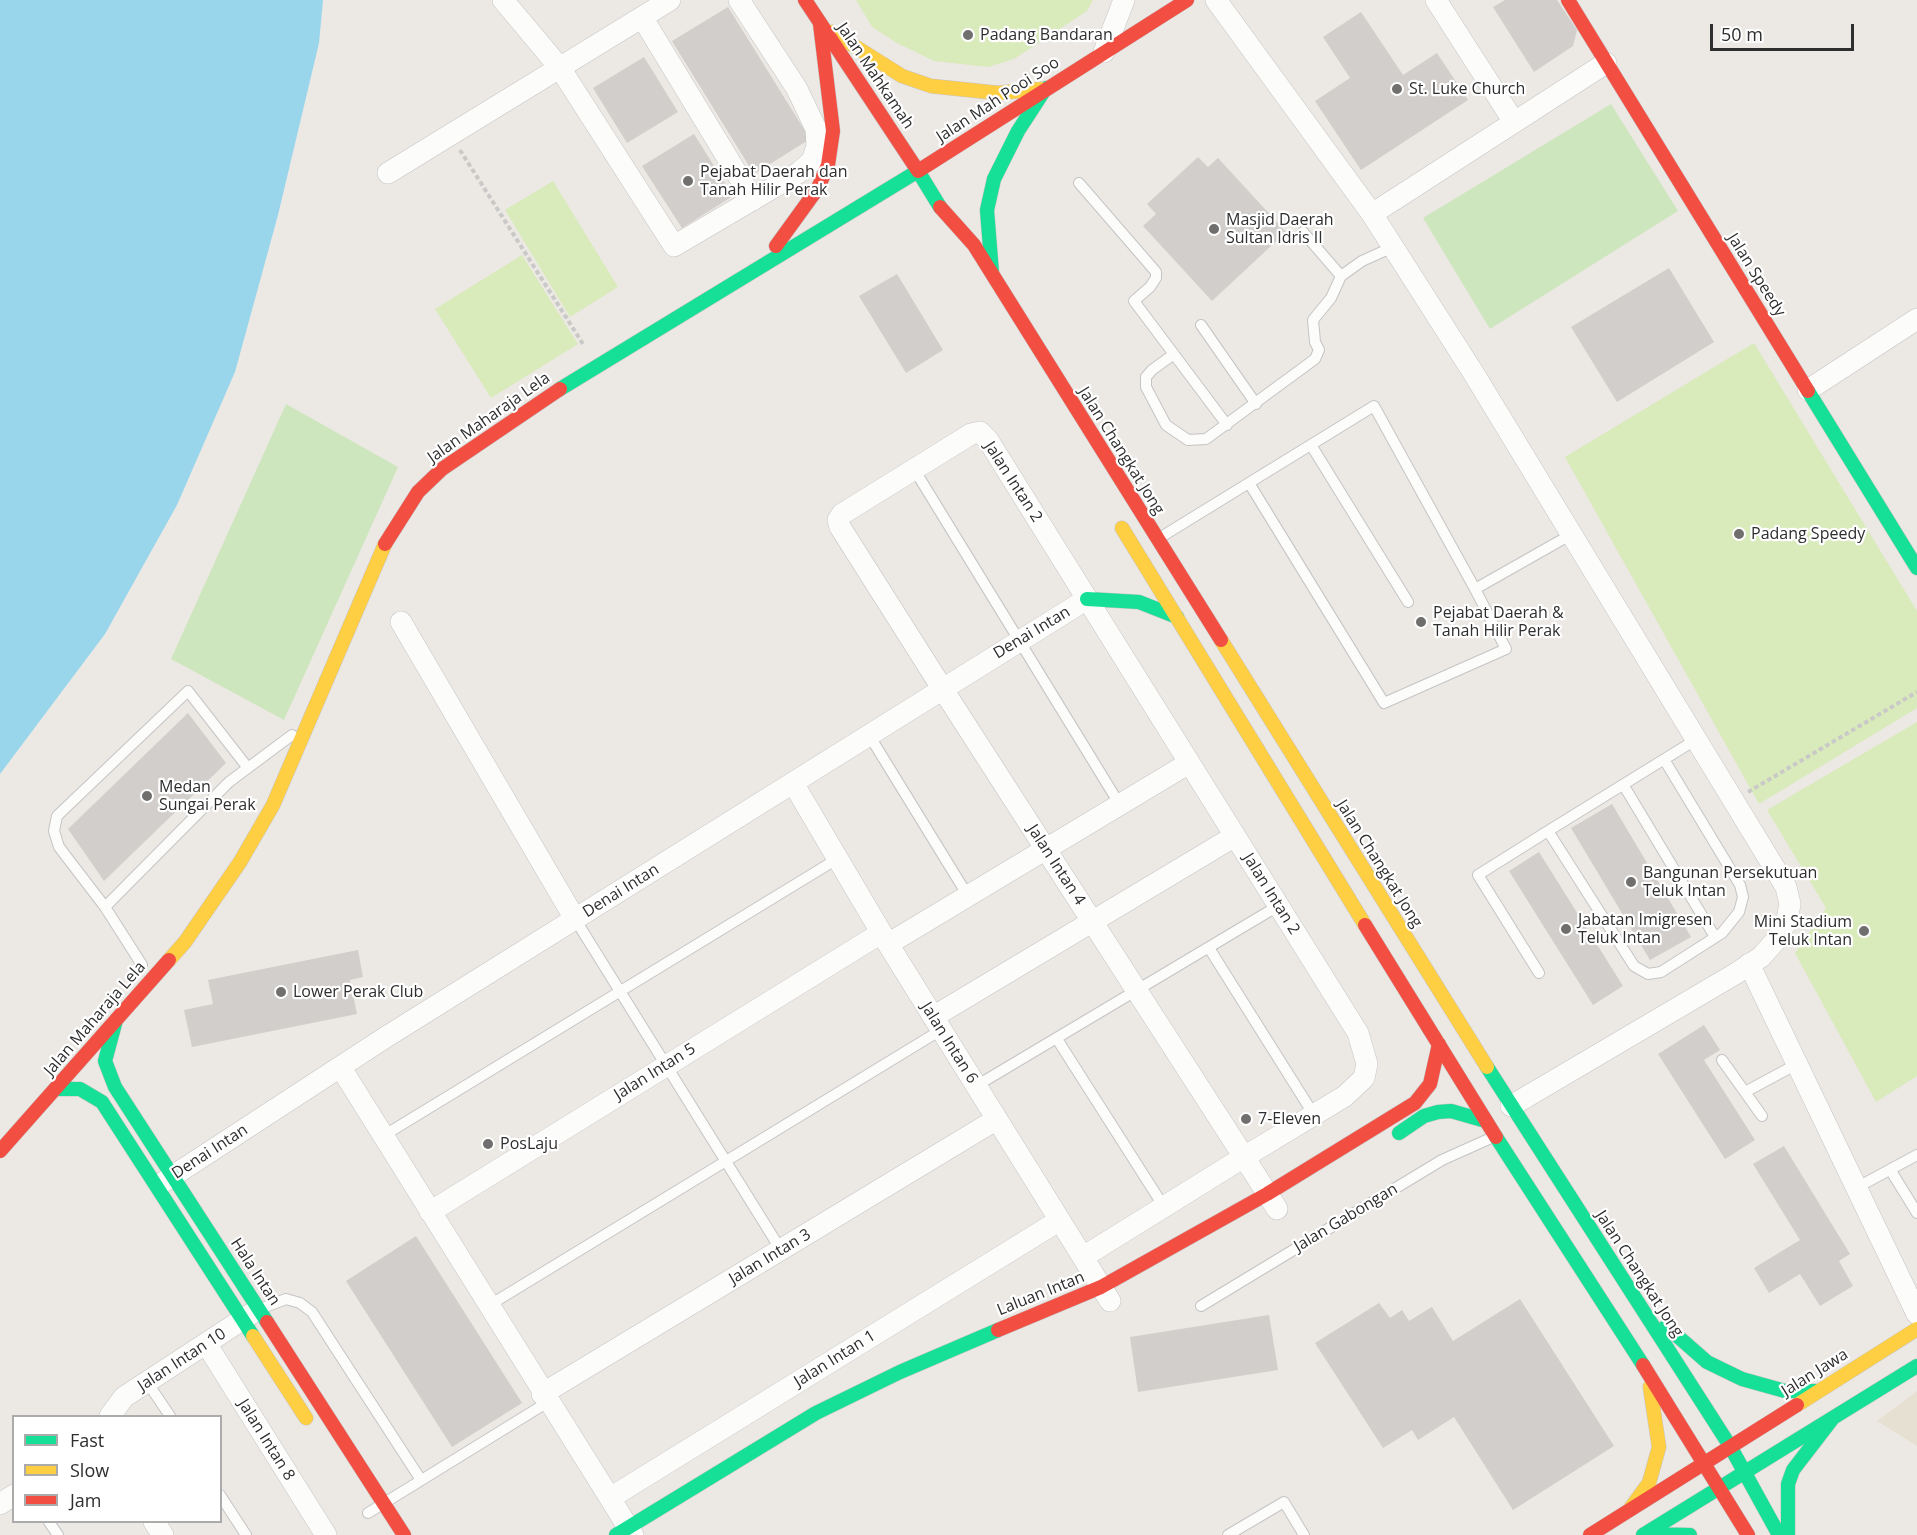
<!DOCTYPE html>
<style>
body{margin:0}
#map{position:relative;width:1917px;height:1535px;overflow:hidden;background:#ece8e4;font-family:"Open Sans",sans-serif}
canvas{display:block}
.legend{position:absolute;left:12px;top:1415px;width:210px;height:108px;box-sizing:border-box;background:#fff;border:2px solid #ababab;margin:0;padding:8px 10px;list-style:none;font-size:18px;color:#2e2e2e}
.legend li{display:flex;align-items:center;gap:12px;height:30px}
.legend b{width:30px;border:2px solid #ababab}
.scale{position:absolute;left:1710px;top:24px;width:144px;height:27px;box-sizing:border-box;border:3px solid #2e2e2e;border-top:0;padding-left:8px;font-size:18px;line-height:21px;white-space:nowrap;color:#2e2e2e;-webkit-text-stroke:4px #fff;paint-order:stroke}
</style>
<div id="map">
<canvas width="1917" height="1535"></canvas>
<ul class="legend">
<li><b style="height:8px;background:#16e098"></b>Fast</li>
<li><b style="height:8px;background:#ffcf43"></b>Slow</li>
<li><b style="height:8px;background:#f24e42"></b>Jam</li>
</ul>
<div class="scale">50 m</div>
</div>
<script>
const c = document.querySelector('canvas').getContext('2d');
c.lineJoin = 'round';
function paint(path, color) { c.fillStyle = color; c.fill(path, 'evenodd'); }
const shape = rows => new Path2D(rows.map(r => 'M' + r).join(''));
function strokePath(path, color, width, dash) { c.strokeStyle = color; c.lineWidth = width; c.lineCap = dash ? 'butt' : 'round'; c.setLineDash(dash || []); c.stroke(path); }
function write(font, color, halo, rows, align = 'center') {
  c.font = font + ' "Open Sans",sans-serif'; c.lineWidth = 4.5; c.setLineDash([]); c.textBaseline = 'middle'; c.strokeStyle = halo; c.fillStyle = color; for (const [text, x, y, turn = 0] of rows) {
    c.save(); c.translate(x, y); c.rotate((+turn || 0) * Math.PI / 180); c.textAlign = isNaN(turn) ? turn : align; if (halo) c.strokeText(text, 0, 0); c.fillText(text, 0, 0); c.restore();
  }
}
paint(shape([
 [1917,1391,1917,1446,1877,1421]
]), '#e6e0d3');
paint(shape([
 [1611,104,1678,211,1490,329,1423,218],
 [286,404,398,467,284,720,171,659]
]), '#cee6be');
paint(shape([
 [856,0,1093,0,1087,11,1014,59,988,67,934,61,897,43,872,27],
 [553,181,618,287,570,317,505,210],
 [522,255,578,344,491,398,435,309],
 [1754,343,1917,611,1917,708,1759,804,1565,457],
 [1917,722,1917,1076,1876,1102,1795,953,1826,908,1767,810]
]), '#d9eabb');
paint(shape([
 [0,0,323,0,319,43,278,215,235,372,177,505,105,634,0,774]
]), '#99d6ec');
paint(shape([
 [1505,0,1557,0,1577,30,1573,46,1534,72,1493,7],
 [728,7,810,139,754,174,672,41],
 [1361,12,1403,75,1437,53,1468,100,1361,170,1315,101,1350,78,1323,37],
 [644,57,678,112,627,143,593,88],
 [694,134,733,196,682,228,642,166],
 [1198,157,1208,167,1218,158,1286,232,1212,301,1143,226,1156,214,1147,204],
 [1669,268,1714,342,1617,402,1571,327],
 [897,274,943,350,906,373,859,296],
 [188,713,226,763,104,881,68,829],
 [1612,804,1691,937,1650,960,1571,828],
 [1539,852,1623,986,1593,1005,1509,871],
 [358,950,363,977,350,980,357,1014,192,1047,184,1010,213,1004,208,980],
 [1704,1025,1720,1050,1704,1060,1755,1140,1725,1159,1658,1054],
 [1784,1146,1850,1254,1839,1261,1853,1286,1820,1306,1800,1274,1769,1293,1754,1268,1800,1240,1753,1164],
 [416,1236,522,1403,452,1447,346,1281],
 [1520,1299,1614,1446,1513,1510,1454,1417,1418,1440,1412,1430,1383,1448,1315,1343,1379,1303,1390,1318,1402,1310,1409,1321,1432,1307,1453,1341],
 [1269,1315,1278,1370,1138,1392,1130,1337]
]), '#d1cecb');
const lane = shape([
 [1079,183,1156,272,1156,278,1150,287,1134,301,1227,425],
 [1303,232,1341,276],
 [1201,325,1256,404],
 [1174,354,1152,370,1146,377,1146,387,1166,425,1188,440,1206,439,1315,359,1319,350,1315,342,1313,320,1331,298,1341,276,1362,261,1393,247],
 [1311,445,1408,602],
 [914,469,1120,805],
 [1249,483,1384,703,1506,649,1475,589],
 [1161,537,1374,406,1475,589,1572,534],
 [869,735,968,896],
 [1665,761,1740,885,1743,897,1739,912,1722,933,1661,972,1648,974,1634,966,1548,831,1697,739],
 [1624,786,1715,937],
 [105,907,59,847,54,831,57,816,188,691,248,768],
 [575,919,781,1250],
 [1209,948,1314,1115],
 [142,965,105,907,229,782,292,735],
 [1539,973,1478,875,1548,831],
 [1057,1039,1164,1207],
 [1722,1060,1762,1116],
 [976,1086,1278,906],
 [1745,1092,1797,1064],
 [383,1136,837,859],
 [1891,1171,1917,1213],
 [1856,1188,1917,1155],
 [488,1306,941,1030],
 [1201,1306,1442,1160,1491,1138],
 [260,1309,286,1299,300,1303,312,1312,421,1480],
 [147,1382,170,1416],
 [220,1495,246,1535],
 [368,1513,548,1402],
 [49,1522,58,1535],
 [1228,1535,1284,1502,1304,1535]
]);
const street = shape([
 [503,0,560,68,674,246,798,173,812,161,817,146,816,129,797,89,739,0],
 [1216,0,1372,214,1474,374,1786,887,1790,904,1787,920,1777,939,1761,957,1735,974,1511,1106],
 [1436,0,1514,122],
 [642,17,753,200],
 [1104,52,1124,0],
 [388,173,670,0],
 [1372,214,1606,63],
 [1808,390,1917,319],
 [401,622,575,919],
 [793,783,888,944,1110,1301],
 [888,944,1189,763],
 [1749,964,1917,1314],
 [933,1017,1235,836],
 [341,1068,633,1535],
 [162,1183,386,1037,1087,599],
 [430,1212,881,933],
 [1083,1257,1244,1157,1345,1096,1364,1078,1367,1064,1358,1033,988,440,980,432,971,434,842,514,838,520,840,527,942,688,1137,991,1244,1157,1277,1209],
 [207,1345,326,1535],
 [542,1394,997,1119],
 [110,1416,124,1397,254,1312],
 [610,1498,1060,1220],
 [0,1504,14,1495],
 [154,1522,163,1535]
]);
const fast = shape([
 [992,273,987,210,994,179,1018,131,1046,88],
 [560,389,918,171,940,207],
 [1808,391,1917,568],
 [1087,599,1139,602,1177,617],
 [116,1020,105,1061,115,1087,267,1322],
 [1487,1067,1730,1446,1779,1535],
 [56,1089,80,1089,102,1102,253,1336],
 [1399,1133,1424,1116,1438,1112,1451,1111,1486,1121],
 [1496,1137,1643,1365],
 [1666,1326,1707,1362,1742,1379,1785,1391,1817,1391],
 [1645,1534,1690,1535],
 [616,1535,816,1413,900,1372,998,1330],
 [1643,1535,1917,1366],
 [1788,1535,1788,1484,1793,1470,1833,1418]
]);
const slow = shape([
 [832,32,902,76,931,86,998,93,1041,89],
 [1122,528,1365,925],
 [1221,640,1487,1067],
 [169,960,185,942,240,862,273,805,385,544],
 [253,1336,306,1418],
 [1797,1405,1917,1329],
 [1630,1509,1649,1483,1659,1447,1650,1387]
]);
const jam = shape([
 [805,0,918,171,1187,0],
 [1568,0,1808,391],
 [940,207,974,245,1221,640],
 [776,246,818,188,828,165,833,131,820,24],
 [385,544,418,492,442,469,560,389],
 [1365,925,1496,1137],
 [0,1151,169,960],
 [267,1322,404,1535],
 [998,1330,1101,1287,1267,1194,1415,1103,1430,1084,1439,1044],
 [1643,1365,1748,1535],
 [1590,1535,1797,1405]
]);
strokePath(lane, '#c5c4c5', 12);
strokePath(street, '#c5c4c5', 22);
strokePath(fast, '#c5c4c5', 15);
strokePath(slow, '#c5c4c5', 15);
strokePath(jam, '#c5c4c5', 15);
strokePath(shape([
 [460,150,583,344],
 [1748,792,1917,692]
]), '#c9c9c8', 4, [4.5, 3]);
strokePath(lane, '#fcfcfb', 10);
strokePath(street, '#fcfcfb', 21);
strokePath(fast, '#16e098', 14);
strokePath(slow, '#ffcf43', 14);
strokePath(jam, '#f24e42', 14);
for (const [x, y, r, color] of [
 [968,35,6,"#706f6e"],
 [1397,89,6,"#706f6e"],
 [688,181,6,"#706f6e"],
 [1214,229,6,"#706f6e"],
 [1739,534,6,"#706f6e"],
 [1421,622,6,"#706f6e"],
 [147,796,6,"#706f6e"],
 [1631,882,6,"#706f6e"],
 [1566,929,6,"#706f6e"],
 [1864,931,6,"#706f6e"],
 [281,992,6,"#706f6e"],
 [1246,1119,6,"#706f6e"],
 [488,1144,6,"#706f6e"]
]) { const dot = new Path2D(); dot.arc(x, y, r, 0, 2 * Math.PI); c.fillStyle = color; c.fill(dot); strokePath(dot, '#fff', 2); }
write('16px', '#2e2e2e', '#fff', [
 ["Padang Bandaran",980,35],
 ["St. Luke Church",1409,89],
 ["Pejabat Daerah dan",700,172],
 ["Tanah Hilir Perak",700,190],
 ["Masjid Daerah",1226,220],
 ["Sultan Idris II",1226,238],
 ["Padang Speedy",1751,534],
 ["Pejabat Daerah &",1433,613],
 ["Tanah Hilir Perak",1433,631],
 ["Medan",159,787],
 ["Sungai Perak",159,805],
 ["Bangunan Persekutuan",1643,873],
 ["Teluk Intan",1643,891],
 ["Jabatan Imigresen",1578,920],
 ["Teluk Intan",1578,938],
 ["Mini Stadium",1852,922,"right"],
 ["Teluk Intan",1852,940,"right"],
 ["Lower Perak Club",293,992],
 ["7-Eleven",1258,1119],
 ["PosLaju",500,1144]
], 'left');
write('16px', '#2e2e2e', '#fff', [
 ["Jalan Mahkamah",875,76,56],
 ["Jalan Mah Pooi Soo",998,100,-33],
 ["Jalan Speedy",1756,275,58],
 ["Jalan Maharaja Lela",489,418,-35],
 ["Jalan Changkat Jong",1121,451,58],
 ["Jalan Intan 2",1013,482,57],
 ["Denai Intan",1032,633,-31],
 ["Jalan Changkat Jong",1379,864,58],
 ["Jalan Intan 4",1056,865,57],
 ["Denai Intan",621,891,-32],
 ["Jalan Intan 2",1271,894,58],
 ["Jalan Maharaja Lela",95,1019,-49],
 ["Jalan Intan 6",949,1043,58],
 ["Jalan Intan 5",655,1072,-32],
 ["Denai Intan",210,1152,-33],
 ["Jalan Gabongan",1346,1218,-31],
 ["Jalan Intan 3",770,1257,-31],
 ["Hala Intan",255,1272,57],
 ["Jalan Changkat Jong",1639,1274,57],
 ["Laluan Intan",1041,1294,-22],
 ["Jalan Intan 1",835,1359,-32],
 ["Jalan Intan 10",182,1360,-33],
 ["Jalan Jawa",1815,1373,-32],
 ["Jalan Intan 8",266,1440,58]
]);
</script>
